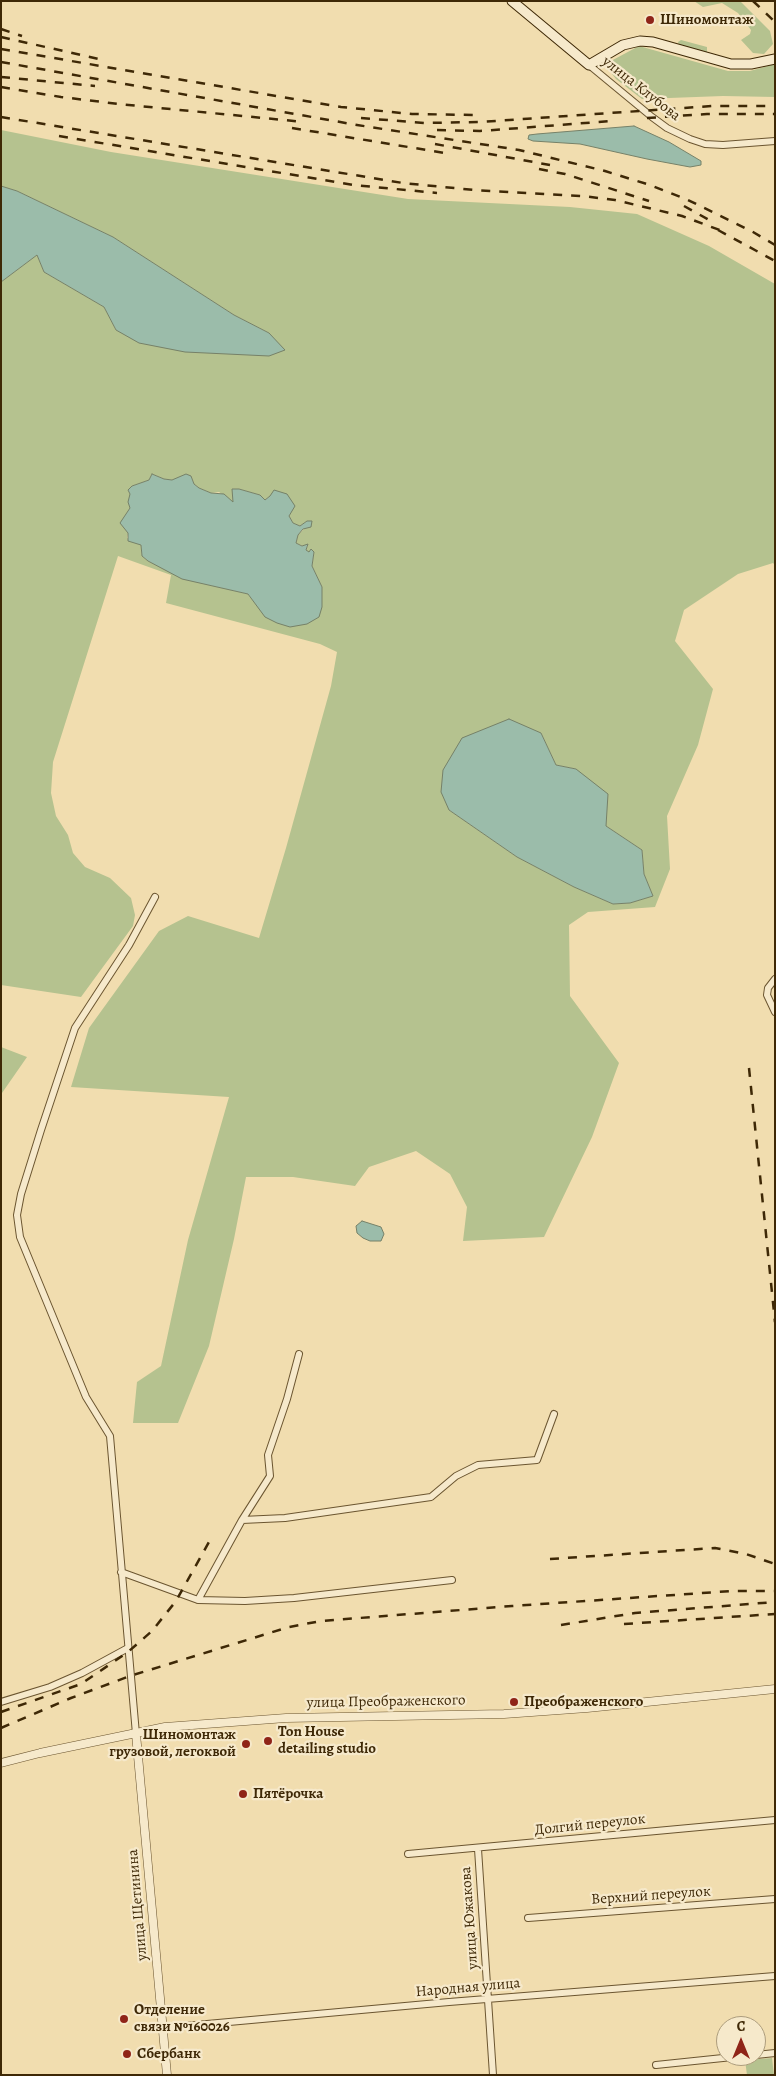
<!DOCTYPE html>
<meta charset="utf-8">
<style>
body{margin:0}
#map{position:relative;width:776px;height:2076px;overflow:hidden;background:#f1ddaf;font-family:Alegreya,serif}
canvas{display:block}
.frame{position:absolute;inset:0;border:2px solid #3e2806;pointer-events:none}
.north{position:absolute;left:716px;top:2016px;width:50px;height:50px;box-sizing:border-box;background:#f6e9cb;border:1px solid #ac9c7c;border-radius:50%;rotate:0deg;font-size:14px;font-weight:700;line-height:20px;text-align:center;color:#3e2806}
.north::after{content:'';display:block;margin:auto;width:18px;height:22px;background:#8f2418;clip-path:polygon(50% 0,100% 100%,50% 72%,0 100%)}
</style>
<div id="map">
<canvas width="776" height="2076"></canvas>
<div class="frame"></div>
<div class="north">С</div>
</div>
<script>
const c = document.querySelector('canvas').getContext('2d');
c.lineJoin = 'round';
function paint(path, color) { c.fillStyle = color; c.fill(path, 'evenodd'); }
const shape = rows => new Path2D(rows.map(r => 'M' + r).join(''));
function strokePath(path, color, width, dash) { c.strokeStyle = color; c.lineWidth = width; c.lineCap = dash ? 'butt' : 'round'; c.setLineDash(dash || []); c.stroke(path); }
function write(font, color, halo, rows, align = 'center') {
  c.font = font + ' Alegreya,serif'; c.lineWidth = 4.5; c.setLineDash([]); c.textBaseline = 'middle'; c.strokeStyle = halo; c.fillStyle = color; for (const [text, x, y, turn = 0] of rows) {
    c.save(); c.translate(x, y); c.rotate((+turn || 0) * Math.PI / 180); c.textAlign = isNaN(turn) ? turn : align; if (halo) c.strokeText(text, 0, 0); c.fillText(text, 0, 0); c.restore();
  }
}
paint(shape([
 [694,1,740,1,770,31,773,44,764,54,753,53,741,40,750,34,751,30,738,13,722,3,703,7],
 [681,40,707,47,707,52,706,53,679,46,678,42],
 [639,46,728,71,750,71,775,64,775,97,723,96,642,99,616,79,608,69,611,61],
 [1,130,111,152,408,199,570,207,637,214,709,246,775,284,775,565,773,563,738,574,684,610,675,641,713,689,698,745,667,816,670,869,655,907,588,912,569,925,570,996,619,1063,592,1137,544,1237,463,1241,467,1207,450,1174,416,1151,369,1167,355,1186,293,1177,246,1177,234,1239,209,1346,178,1423,133,1423,137,1382,161,1366,188,1240,229,1097,71,1087,89,1028,159,931,188,916,259,938,286,848,331,686,337,652,320,644,166,603,171,575,118,556,53,762,51,793,56,816,68,835,73,853,85,867,110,878,131,898,135,915,133,926,81,997,1,985,1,282,37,255,44,272,104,307,116,330,269,333,234,315,113,237,17,191,1,186],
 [152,474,164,479,172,480,191,476,194,484,199,488,211,493,219,492,233,502,233,489,239,489,260,495,265,500,270,496,291,511,289,516,293,523,300,526,307,521,312,521,298,535,296,543,303,546,308,545,306,550,309,553,314,552,312,566,322,587,256,604,248,594,202,583,148,561,142,556,141,545,127,538,128,533,124,518,130,508,130,494,128,490,132,486,149,480],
 [541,733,556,765,576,769,606,826,642,850,644,874,653,896,630,903,613,904,574,887,517,857,449,810],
 [1,1047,27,1057,2,1093,1,1093],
 [772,2058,774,2075,747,2075,745,2060]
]), '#b5c28f');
const water = shape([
 [634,126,669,142,701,161,701,165,690,167,647,159,580,144,533,141,528,139,529,135,537,134,634,126],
 [1,186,17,191,113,237,234,315,269,333,285,350,269,356,185,352,139,343,116,330,104,307,44,272,37,255,1,282,1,186],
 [152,474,164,479,172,480,186,474,191,476,194,484,199,488,211,493,224,494,233,502,232,489,239,489,260,495,265,500,270,496,274,490,287,494,295,506,289,516,293,523,300,526,307,521,312,521,311,527,303,529,298,535,296,543,302,546,308,544,306,550,309,552,311,549,314,552,312,566,322,587,322,607,319,617,307,624,290,627,277,623,265,617,248,594,182,579,148,561,142,556,141,545,128,541,128,533,120,523,130,508,128,502,130,494,128,490,132,486,149,480,152,474],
 [509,719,541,733,556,765,576,769,608,794,606,826,642,850,644,874,653,896,630,903,613,904,574,887,517,857,449,810,441,792,443,770,462,738,509,719],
 [362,1221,381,1227,384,1234,381,1241,370,1241,363,1238,357,1233,356,1226,362,1221]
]);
paint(water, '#9bbcaa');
strokePath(water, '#768168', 1);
const minor = shape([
 [589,65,652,117,667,128,690,139,705,144,723,145,775,141],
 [775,979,768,988,767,995,775,1012],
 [242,1520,270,1476,268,1455,287,1399,299,1354],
 [121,1572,198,1600,242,1520,285,1518,431,1497,456,1476,478,1465,537,1460,554,1414],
 [198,1600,245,1601,294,1598,452,1580],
 [1,1702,50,1687,82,1673,128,1648],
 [136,1734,110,1436,86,1397,20,1237,17,1215,21,1194,41,1130,75,1028,129,945,155,897],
 [478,1849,493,2075],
 [408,1854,775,1820],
 [528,1918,775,1899],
 [163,2028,449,2002,775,1976],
 [756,2055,775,2053],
 [656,2065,742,2056]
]);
const tertiary = shape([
 [136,1734,167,2075],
 [1,1763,40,1753,165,1727,286,1718,504,1714,587,1708,775,1689]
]);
const secondary = shape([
 [512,1,589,65,623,45,640,41,653,42,731,64,751,64,775,59]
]);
strokePath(minor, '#6b5530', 8);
strokePath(tertiary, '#6b5530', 9);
strokePath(secondary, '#3e2806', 11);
strokePath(minor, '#f6e9cb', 6);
strokePath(tertiary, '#f6e9cb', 8);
strokePath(secondary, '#f6e9cb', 9);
strokePath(shape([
 [753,1,775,22],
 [1,29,22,36],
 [1,37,99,59],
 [1,49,341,107,412,114,478,115],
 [1,62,357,125,519,150,605,171,650,185,688,200,753,232,775,245],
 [1,77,95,86],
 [1,87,61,97,119,104,304,122],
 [1,117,403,183,474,190,582,196,615,200,682,216,725,232],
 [361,118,425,123,480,122,712,106,775,106],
 [647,118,707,114,775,114],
 [292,128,445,153],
 [437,130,480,131,612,121],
 [59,136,354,185,437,193],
 [435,144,550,165],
 [539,169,565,174,649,201],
 [684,206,711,221],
 [718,230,775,261],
 [749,1068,775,1322],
 [550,1559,715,1548,746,1554,775,1564],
 [624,1624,775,1614],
 [561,1625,635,1613,775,1602],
 [1,1712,81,1684,128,1652,152,1631,176,1601,209,1542],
 [1,1728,71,1698,130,1676,289,1627,321,1621,512,1606,732,1591,775,1591]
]), '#3e2806', 2.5, [9, 9]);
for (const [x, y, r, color] of [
 [650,20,5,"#8f2418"],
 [514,1702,5,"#8f2418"],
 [268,1741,5,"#8f2418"],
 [246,1744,5,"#8f2418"],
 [243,1794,5,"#8f2418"],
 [124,2019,5,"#8f2418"],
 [127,2054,5,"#8f2418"]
]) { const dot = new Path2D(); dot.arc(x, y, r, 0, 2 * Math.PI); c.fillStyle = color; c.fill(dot); strokePath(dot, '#f6e9cb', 2); }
write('bold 15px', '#3e2806', '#f6e9cb', [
 ["Шиномонтаж",660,20],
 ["Преображенского",524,1702],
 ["Ton House",278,1732],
 ["detailing studio",278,1749],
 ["Шиномонтаж",236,1735,"right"],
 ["грузовой, легоквой",236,1752,"right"],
 ["Пятёрочка",253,1794],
 ["Отделение",134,2010],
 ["связи №160026",134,2027],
 ["Сбербанк",137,2054]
], 'left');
write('15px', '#3e2806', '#f6e9cb', [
 ["улица Клубова",641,89,38],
 ["улица Преображенского",386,1702,-1],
 ["Долгий переулок",590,1825,-6],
 ["Верхний переулок",651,1896,-4],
 ["улица Щетинина",138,1905,-95],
 ["улица Южакова",470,1918,-94],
 ["Народная улица",468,1988,-5]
]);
</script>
